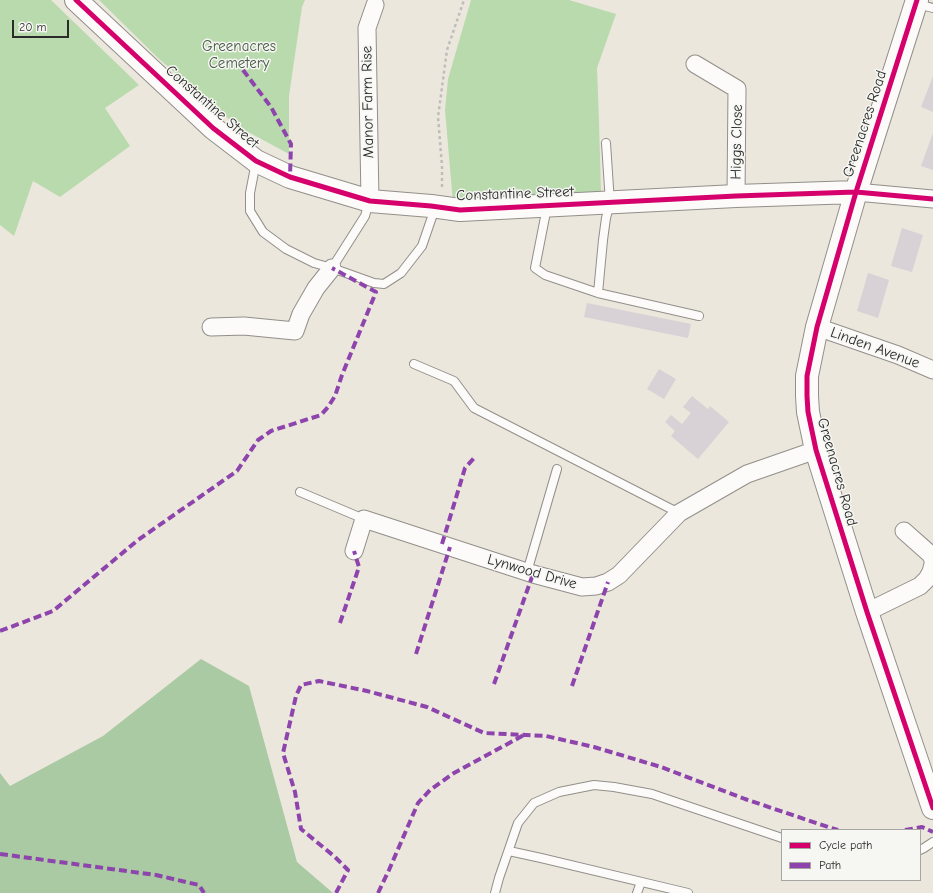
<!DOCTYPE html>
<style>
body{margin:0}
#map{position:relative;width:933px;height:893px;overflow:hidden;background:#ece7dc;font-family:"Comic Neue",sans-serif}
canvas{display:block}
.legend{position:absolute;left:781px;top:829px;width:140px;height:52px;box-sizing:border-box;background:#f6f6f2;border:1px solid #a5a5a2;margin:0;padding:5px 7px;list-style:none;font-size:12px;color:#2b2b2b}
.legend li{display:flex;align-items:center;gap:8px;height:20px}
.legend b{width:20px;border:1px solid #a5a5a2}
.scale{position:absolute;left:12px;top:20px;width:57px;height:18px;box-sizing:border-box;border:2px solid #2b2b2b;border-top:0;padding-left:5px;font-size:12px;line-height:14px;white-space:nowrap;color:#2b2b2b;-webkit-text-stroke:3px #f6f6f2;paint-order:stroke}
</style>
<div id="map">
<canvas width="933" height="893"></canvas>
<ul class="legend">
<li><b style="height:5px;background:#d6006c"></b>Cycle path</li>
<li><b style="height:5px;background:#8e44ad"></b>Path</li>
</ul>
<div class="scale">20 m</div>
</div>
<script>
const c = document.querySelector('canvas').getContext('2d');
c.lineJoin = 'round';
function paint(path, color) { c.fillStyle = color; c.fill(path, 'evenodd'); }
const shape = rows => new Path2D(rows.map(r => 'M' + r).join(''));
function strokePath(path, color, width, dash) { c.strokeStyle = color; c.lineWidth = width; c.lineCap = dash ? 'butt' : 'round'; c.setLineDash(dash || []); c.stroke(path); }
function write(font, color, halo, rows, align = 'center') {
  c.font = font + ' "Comic Neue",sans-serif'; c.lineWidth = 3; c.setLineDash([]); c.textBaseline = 'middle'; c.strokeStyle = halo; c.fillStyle = color; for (const [text, x, y, turn = 0] of rows) {
    c.save(); c.translate(x, y); c.rotate((+turn || 0) * Math.PI / 180); c.textAlign = isNaN(turn) ? turn : align; if (halo) c.strokeText(text, 0, 0); c.fillText(text, 0, 0); c.restore();
  }
}
paint(shape([
 [0,0,51,0,139,85,105,108,130,146,60,197,33,181,14,236,0,225],
 [99,0,305,0,302,7,289,96,289,154,237,126,158,58],
 [471,0,569,0,616,14,597,68,599,122,601,193,453,203,445,110,448,79]
]), '#b8daad');
paint(shape([
 [201,659,249,686,297,862,333,893,0,893,0,773,10,786,103,736]
]), '#a9caa3');
paint(shape([
 [933,76,933,112,921,107],
 [933,133,933,170,921,166],
 [902,228,923,235,912,272,891,266],
 [868,273,889,280,878,318,857,311],
 [587,303,691,324,688,338,584,317],
 [659,369,676,379,664,399,647,389],
 [692,396,708,409,710,406,729,422,698,459,671,436,675,431,665,422,671,415,682,424,691,413,683,407]
]), '#d8d1d5');
const lane = shape([
 [917,4,933,8],
 [606,143,610,203,606,218,603,240,598,293,699,316],
 [256,162,250,193,250,211,263,232,286,249,314,263,332,268,365,216,369,202],
 [547,207,535,268,545,275,598,293],
 [332,268,374,283,384,284,401,273,422,246,433,214],
 [414,364,454,381,474,408,679,513],
 [300,492,364,519],
 [527,572,557,469],
 [920,850,924,848,933,842],
 [509,851,541,858,688,893],
 [495,893,499,878,518,823,534,803,559,792,594,785,614,787,652,794,782,838],
 [637,893,641,882]
]);
const street = shape([
 [695,64,737,89,736,196],
 [856,192,933,199],
 [370,201,367,28,375,5],
 [211,327,244,326,295,331,301,314,316,288,332,268],
 [817,327,898,355,933,370],
 [904,531,931,555,933,560],
 [354,551,364,519,533,574,582,587,596,586,608,582,619,575,679,513,747,474,816,450],
 [867,612,920,586,927,579,931,572,933,564]
]);
const secondary = shape([
 [76,0,213,128,256,161,290,177,370,201,431,206,460,210,736,196,856,192],
 [917,0,856,192,817,327,807,376,807,396,808,412,816,450,867,612,933,808]
]);
strokePath(lane, '#928f8a', 10);
strokePath(street, '#928f8a', 19);
strokePath(secondary, '#928f8a', 24);
strokePath(shape([
 [442,187,442,166,438,117,447,50,464,0]
]), '#bebdbb', 2.5, [3, 3]);
strokePath(lane, '#fcfbfa', 8);
strokePath(street, '#fcfbfa', 17);
strokePath(secondary, '#fcfbfa', 22);
strokePath(shape([
 [243,70,271,107,291,144,290,177],
 [442,544,465,468,475,457],
 [340,623,359,567,354,551],
 [0,631,53,611,138,540,237,471,258,440,271,431,321,415,328,407,335,396,342,375,376,292,332,268],
 [416,654,450,547],
 [494,684,533,574],
 [572,686,608,582],
 [905,830,922,827,933,832],
 [0,854,156,875,199,885,204,893],
 [336,893,348,870,335,857,301,829,295,792,283,753,296,696,301,685,319,681,367,691,427,707,484,733,546,736,594,747,661,767,745,799,831,828,838,830],
 [378,893,389,870,418,803,430,790,454,773,524,735]
]), '#8e44ad', 4, [8, 4]);
strokePath(shape([
 [76,0,213,128,256,161,290,177,370,201,431,206,460,210,736,196,856,192,933,199],
 [917,0,856,192,817,327,807,376,807,396,808,412,816,450,867,612,933,808]
]), '#d6006c', 5);
write('15px', '#485c47', '#f6f6f2', [
 ["Greenacres",239,47],
 ["Cemetery",239,64]
]);
write('15px', '#2b2b2b', '#f6f6f2', [
 ["Manor Farm Rise",368,102,-91],
 ["Constantine Street",212,107,41],
 ["Greenacres Road",865,124,-72],
 ["Higgs Close",737,142,-89],
 ["Constantine Street",515,194,-2],
 ["Linden Avenue",875,348,20],
 ["Greenacres Road",837,472,74],
 ["Lynwood Drive",532,572,16]
]);
</script>
